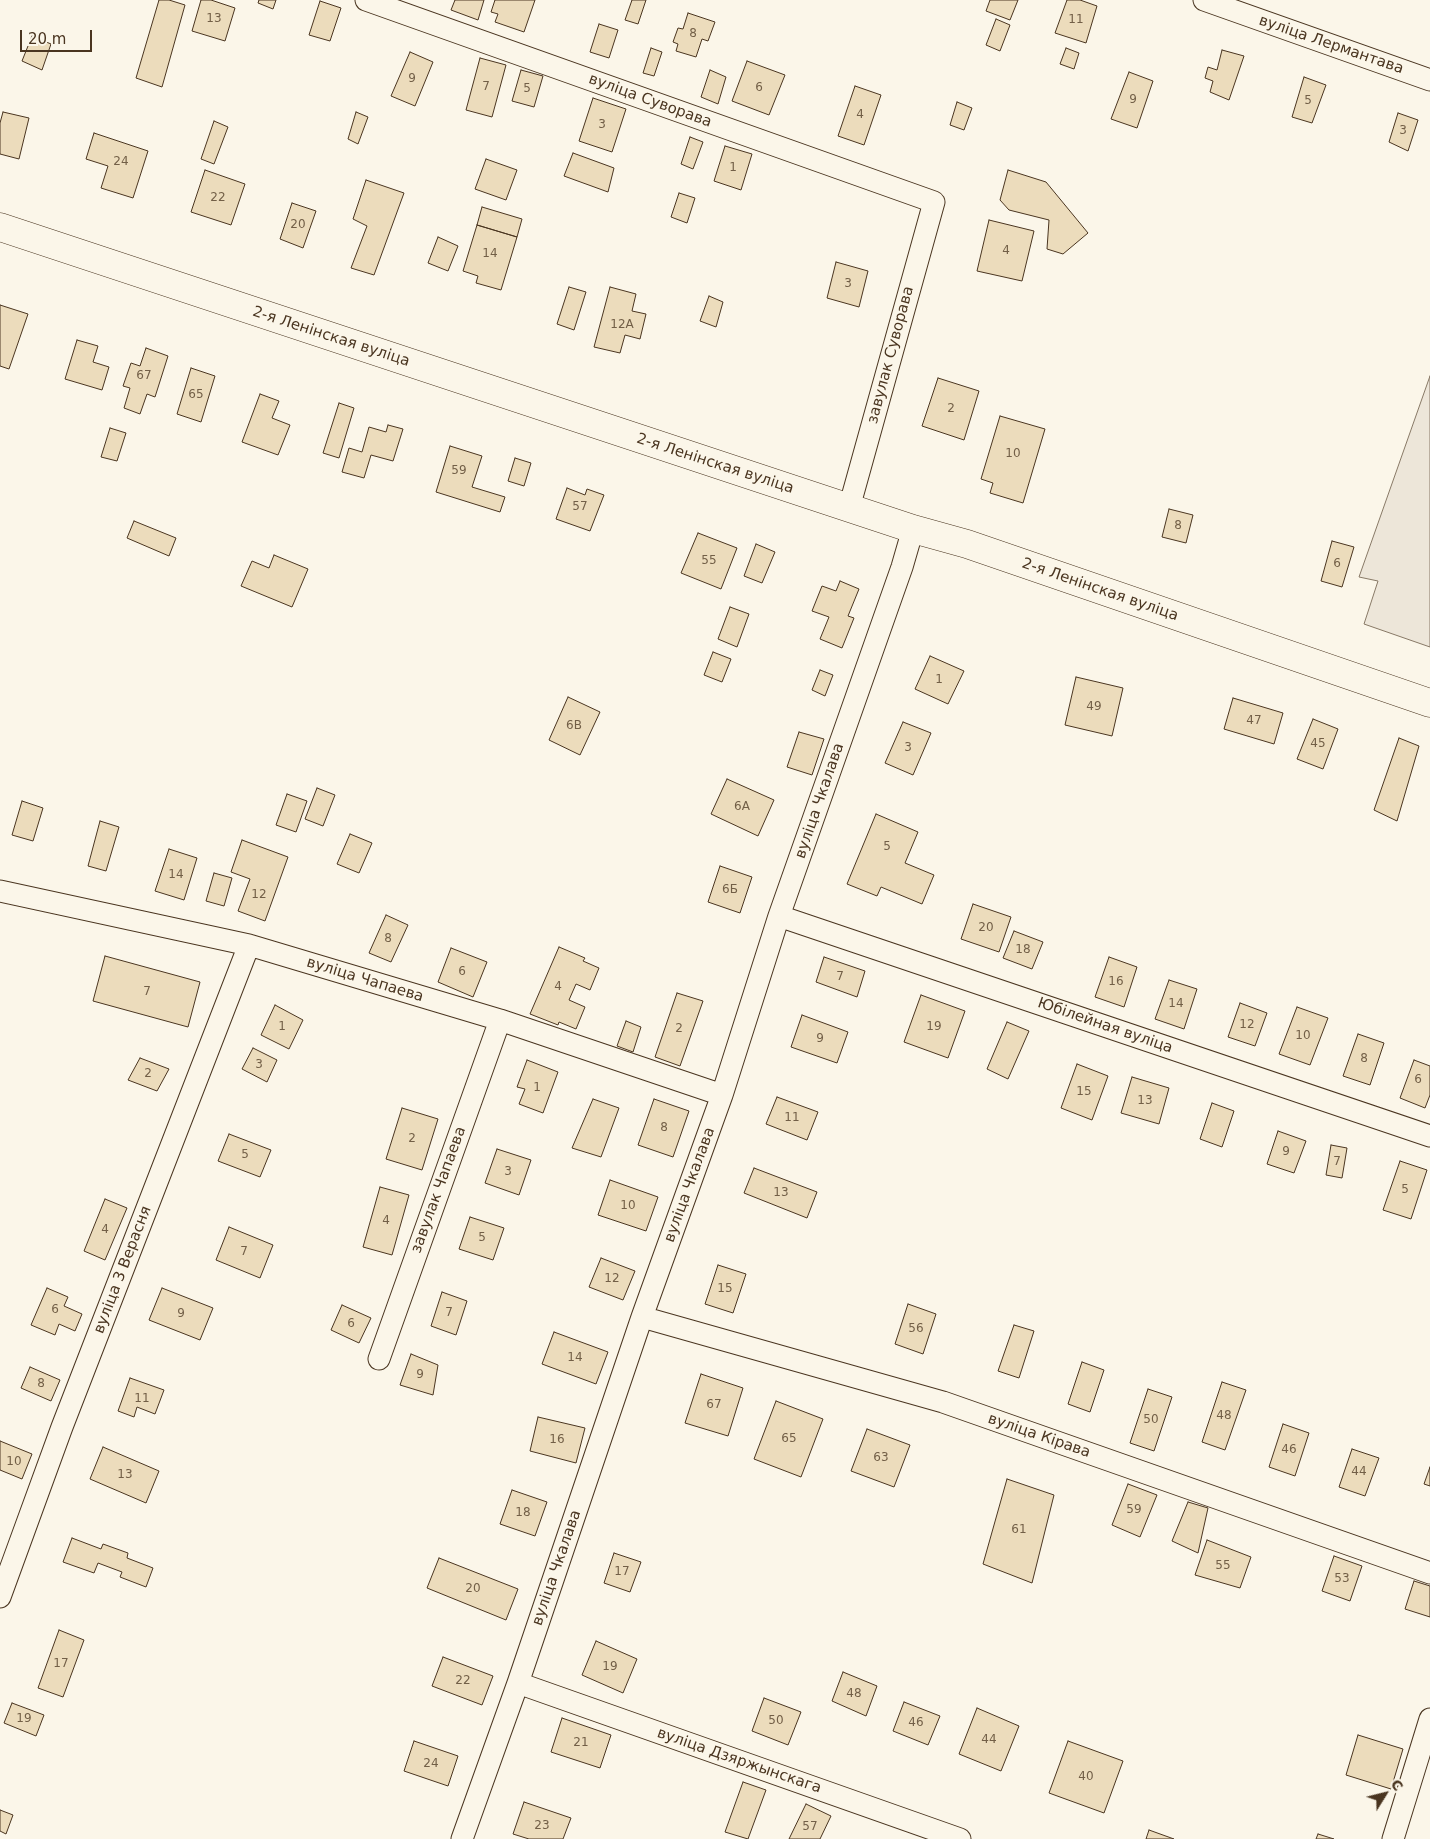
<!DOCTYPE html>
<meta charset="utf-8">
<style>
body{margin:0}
#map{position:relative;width:1430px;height:1839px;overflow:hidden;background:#fbf6e9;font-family:"DejaVu Sans",sans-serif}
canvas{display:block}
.north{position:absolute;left:1360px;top:1769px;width:50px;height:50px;-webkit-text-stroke:4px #fbf6e9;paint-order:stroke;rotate:54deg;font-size:14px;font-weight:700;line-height:20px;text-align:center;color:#4a3520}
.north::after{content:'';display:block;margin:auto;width:18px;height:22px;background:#4a3520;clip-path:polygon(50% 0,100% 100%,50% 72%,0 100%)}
.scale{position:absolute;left:20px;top:30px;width:72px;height:22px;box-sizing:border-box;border:2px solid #4a3520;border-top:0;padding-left:6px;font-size:15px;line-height:18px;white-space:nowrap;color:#4a3520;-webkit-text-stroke:4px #fbf6e9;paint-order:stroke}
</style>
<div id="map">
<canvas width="1430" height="1839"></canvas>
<div class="north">С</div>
<div class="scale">20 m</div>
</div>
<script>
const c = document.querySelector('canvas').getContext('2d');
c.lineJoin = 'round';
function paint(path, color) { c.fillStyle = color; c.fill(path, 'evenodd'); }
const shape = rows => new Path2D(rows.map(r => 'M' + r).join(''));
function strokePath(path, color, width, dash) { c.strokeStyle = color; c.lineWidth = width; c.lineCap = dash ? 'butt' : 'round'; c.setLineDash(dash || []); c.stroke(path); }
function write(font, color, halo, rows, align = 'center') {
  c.font = font + ' "DejaVu Sans",sans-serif'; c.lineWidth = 4; c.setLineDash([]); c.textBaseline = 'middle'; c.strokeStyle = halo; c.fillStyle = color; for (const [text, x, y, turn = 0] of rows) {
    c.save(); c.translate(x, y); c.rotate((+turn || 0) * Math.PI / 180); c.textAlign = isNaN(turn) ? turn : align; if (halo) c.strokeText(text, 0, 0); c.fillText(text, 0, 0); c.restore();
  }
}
const green = shape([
 [1430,376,1430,647,1364,624,1378,581,1359,577,1430,376]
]);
paint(green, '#ede6d9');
strokePath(green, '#887966', 1);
const building = shape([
 [159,0,169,0,185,5,162,87,136,78,159,0],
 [201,0,211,0,235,8,225,41,192,31,201,0],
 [259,0,276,0,273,9,258,3,259,0],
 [455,0,484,0,478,20,451,10,455,0],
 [495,0,535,0,524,32,495,22,498,14,491,12,495,0],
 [632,0,646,0,638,24,625,20,632,0],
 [990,0,1018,0,1010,20,986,11,990,0],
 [1067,0,1080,0,1097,6,1086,43,1055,33,1067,0],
 [320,1,341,8,330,41,309,35,320,1],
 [688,13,715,22,708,41,702,39,696,57,676,51,678,44,673,42,678,28,683,29,688,13],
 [996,19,1010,25,1000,51,986,45,996,19],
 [599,24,618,30,609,58,590,52,599,24],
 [32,36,51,44,42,70,22,61,32,36],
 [651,48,662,52,654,76,643,73,651,48],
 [1066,48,1079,53,1074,69,1060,64,1066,48],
 [1222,50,1244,56,1229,100,1210,92,1213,81,1205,78,1208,67,1217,70,1222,50],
 [410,52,433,62,415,106,391,96,410,52],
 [480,58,506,65,492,117,466,110,480,58],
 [747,61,785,75,769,115,732,101,747,61],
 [521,70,543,76,534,107,512,101,521,70],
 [710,70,726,77,718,104,701,97,710,70],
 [1129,72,1153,81,1137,128,1111,119,1129,72],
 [1304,77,1326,85,1312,123,1292,117,1304,77],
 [855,86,881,95,864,145,838,136,855,86],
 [593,98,626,109,612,152,579,141,593,98],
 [957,102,972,108,964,130,950,125,957,102],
 [3,112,29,118,19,159,0,154,0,123,3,112],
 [356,112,368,117,358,144,348,139,356,112],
 [1398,113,1418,120,1408,151,1389,142,1398,113],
 [214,121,228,127,214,164,201,159,214,121],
 [94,133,148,151,133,198,101,188,108,166,86,159,94,133],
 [690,137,703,142,693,169,681,164,690,137],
 [725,146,752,154,741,190,714,181,725,146],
 [573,153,614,168,608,192,564,176,573,153],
 [486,159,517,170,506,200,475,189,486,159],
 [205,170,245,184,231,225,191,212,205,170],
 [1008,170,1046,182,1088,233,1063,254,1047,249,1049,220,1009,210,1000,200,1008,170],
 [366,180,404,193,374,275,351,268,367,226,353,219,366,180],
 [679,193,695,198,687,223,671,217,679,193],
 [292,203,316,211,303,248,280,239,292,203],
 [482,207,522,219,517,237,477,225,482,207],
 [989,220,1034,231,1022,281,977,271,989,220],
 [477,225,517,237,501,290,476,283,478,276,463,271,477,225],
 [438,237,458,246,448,271,428,263,438,237],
 [836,262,868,271,859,307,827,298,836,262],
 [569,287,586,292,574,330,557,324,569,287],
 [610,287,636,294,632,311,646,314,640,339,625,335,620,353,594,347,610,287],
 [709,296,723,302,716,327,700,321,709,296],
 [0,305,28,314,9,369,0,366,0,305],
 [77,340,98,346,93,362,109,367,102,390,65,379,77,340],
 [146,348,168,356,155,397,147,394,140,414,124,408,130,388,123,386,131,363,140,366,146,348],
 [191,368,215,376,201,422,177,414,191,368],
 [938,378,979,391,964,440,922,426,938,378],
 [260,394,279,401,272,418,290,425,278,455,242,442,260,394],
 [339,403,354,408,339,458,323,453,339,403],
 [1000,416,1045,429,1023,503,990,493,993,483,981,479,1000,416],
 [388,425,403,429,393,461,371,455,364,478,342,472,349,448,362,452,369,427,386,432,388,425],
 [110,428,126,433,117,461,101,457,110,428],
 [450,446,482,456,472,487,505,497,500,512,436,492,450,446],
 [515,458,531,463,524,486,508,481,515,458],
 [567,488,585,495,587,489,604,495,590,531,556,519,567,488],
 [1169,509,1193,515,1186,543,1162,537,1169,509],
 [134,521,176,538,169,556,127,538,134,521],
 [698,533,737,548,721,589,681,573,698,533],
 [1332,541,1354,547,1342,587,1321,581,1332,541],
 [756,544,775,552,762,583,744,576,756,544],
 [274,555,308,569,292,607,241,586,252,561,269,568,274,555],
 [840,581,859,589,848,616,854,618,842,648,820,639,829,617,812,611,822,586,836,591,840,581],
 [730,607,749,614,737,647,718,639,730,607],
 [713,652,731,659,722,682,704,675,713,652],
 [930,656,964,671,948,704,915,689,930,656],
 [820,670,833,675,825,696,812,690,820,670],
 [1076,677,1123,688,1112,736,1065,725,1076,677],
 [568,697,600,712,580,755,549,740,568,697],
 [1233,698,1283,713,1274,744,1224,729,1233,698],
 [1313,719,1338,729,1323,769,1297,759,1313,719],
 [903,722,931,733,913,775,885,763,903,722],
 [799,732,824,739,812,775,787,767,799,732],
 [1399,738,1419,746,1397,821,1374,810,1399,738],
 [727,779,774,800,758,836,711,814,727,779],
 [317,788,335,795,323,826,305,819,317,788],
 [287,794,307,801,296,832,276,825,287,794],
 [22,801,43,808,33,841,12,835,22,801],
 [876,814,918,832,905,863,934,875,922,904,881,887,877,896,847,884,876,814],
 [100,821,119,827,106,871,88,866,100,821],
 [350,834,372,843,359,873,337,864,350,834],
 [242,840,288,857,265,921,238,911,250,879,231,872,242,840],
 [169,849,197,858,184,900,155,891,169,849],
 [720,866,752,877,740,913,708,902,720,866],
 [214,873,232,878,224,906,206,901,214,873],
 [973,904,1011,917,999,952,961,939,973,904],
 [386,915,408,925,391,962,369,953,386,915],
 [1014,931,1043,942,1032,969,1003,958,1014,931],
 [559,947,585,958,583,961,599,968,590,990,576,984,569,1000,585,1007,576,1029,559,1022,558,1025,530,1014,559,947],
 [451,948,487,962,473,997,438,982,451,948],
 [105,956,200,982,188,1027,93,1001,105,956],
 [824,957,865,971,857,997,816,982,824,957],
 [1109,957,1137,967,1124,1007,1095,997,1109,957],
 [1169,980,1197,989,1184,1029,1155,1019,1169,980],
 [677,993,703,1001,680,1066,655,1057,677,993],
 [921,995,965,1011,948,1058,904,1042,921,995],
 [1240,1003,1267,1013,1255,1046,1228,1037,1240,1003],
 [275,1005,303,1020,289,1049,261,1035,275,1005],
 [1297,1007,1328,1018,1310,1065,1279,1054,1297,1007],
 [802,1015,848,1032,837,1063,791,1047,802,1015],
 [626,1021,641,1027,633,1052,617,1046,626,1021],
 [1007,1022,1029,1031,1008,1079,987,1069,1007,1022],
 [1358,1034,1384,1043,1370,1085,1343,1076,1358,1034],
 [253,1048,277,1060,267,1082,242,1069,253,1048],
 [140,1058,169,1069,157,1091,128,1080,140,1058],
 [527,1060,558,1072,543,1113,519,1104,525,1089,517,1087,527,1060],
 [1414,1060,1430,1066,1430,1095,1425,1108,1400,1098,1414,1060],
 [1077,1064,1108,1076,1092,1120,1061,1108,1077,1064],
 [1132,1077,1169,1088,1159,1124,1121,1113,1132,1077],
 [777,1097,818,1112,807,1140,766,1124,777,1097],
 [593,1099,619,1108,601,1157,572,1148,593,1099],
 [654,1099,689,1111,673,1157,638,1145,654,1099],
 [1212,1103,1234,1111,1222,1147,1200,1139,1212,1103],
 [402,1108,438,1119,422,1170,386,1159,402,1108],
 [1278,1131,1306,1141,1294,1173,1267,1164,1278,1131],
 [229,1134,271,1150,260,1177,218,1161,229,1134],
 [1331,1145,1347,1148,1342,1178,1326,1175,1331,1145],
 [497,1149,531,1160,519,1195,485,1183,497,1149],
 [1400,1161,1427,1170,1411,1219,1383,1210,1400,1161],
 [754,1168,817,1192,807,1218,744,1193,754,1168],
 [610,1180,658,1197,646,1231,598,1215,610,1180],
 [380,1187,409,1195,392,1255,363,1247,380,1187],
 [105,1199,127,1208,105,1260,84,1251,105,1199],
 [470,1217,504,1228,493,1260,459,1249,470,1217],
 [229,1227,273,1245,260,1278,216,1260,229,1227],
 [601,1258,635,1271,623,1300,589,1287,601,1258],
 [718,1265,746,1274,733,1313,705,1304,718,1265],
 [47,1288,68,1297,64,1306,82,1314,75,1331,59,1324,55,1335,31,1325,47,1288],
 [162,1288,213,1308,200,1340,149,1320,162,1288],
 [442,1292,467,1301,456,1335,431,1326,442,1292],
 [908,1304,936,1314,923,1354,895,1344,908,1304],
 [342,1305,371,1318,359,1343,331,1330,342,1305],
 [1014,1325,1034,1331,1019,1378,998,1371,1014,1325],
 [554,1332,608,1352,596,1384,542,1364,554,1332],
 [411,1354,438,1365,433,1395,400,1385,411,1354],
 [1082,1362,1104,1370,1090,1412,1068,1404,1082,1362],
 [30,1367,60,1380,51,1401,21,1388,30,1367],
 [701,1374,743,1388,728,1436,685,1423,701,1374],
 [130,1378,164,1390,155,1414,137,1407,134,1417,118,1411,130,1378],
 [1222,1382,1246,1390,1225,1450,1202,1442,1222,1382],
 [1148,1389,1172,1397,1154,1451,1130,1443,1148,1389],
 [776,1401,823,1419,801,1477,754,1459,776,1401],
 [538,1417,585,1428,576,1463,530,1451,538,1417],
 [1283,1424,1309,1433,1295,1476,1269,1467,1283,1424],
 [867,1429,910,1445,894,1487,851,1471,867,1429],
 [0,1441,32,1454,22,1479,0,1470,0,1441],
 [103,1447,159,1471,146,1503,90,1479,103,1447],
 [1352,1449,1379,1458,1365,1496,1339,1487,1352,1449],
 [1430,1467,1430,1486,1424,1484,1430,1467],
 [1007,1479,1054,1495,1032,1583,983,1564,1007,1479],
 [1128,1484,1157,1495,1140,1537,1112,1525,1128,1484],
 [512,1490,547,1502,535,1536,500,1524,512,1490],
 [1188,1502,1208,1508,1198,1553,1172,1541,1188,1502],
 [72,1538,101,1549,103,1544,128,1553,127,1558,153,1568,146,1587,120,1577,122,1572,98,1563,94,1573,63,1562,72,1538],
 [1207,1540,1251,1557,1240,1588,1195,1575,1207,1540],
 [614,1553,641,1562,630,1592,604,1583,614,1553],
 [1334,1556,1362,1566,1350,1601,1322,1591,1334,1556],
 [439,1558,518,1589,506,1620,427,1588,439,1558],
 [1414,1581,1430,1586,1430,1617,1405,1609,1414,1581],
 [59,1630,84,1640,63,1697,38,1688,59,1630],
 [596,1641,637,1659,623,1693,582,1675,596,1641],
 [443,1657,493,1676,482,1705,432,1686,443,1657],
 [843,1672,877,1686,866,1716,832,1701,843,1672],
 [764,1698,801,1712,788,1745,752,1731,764,1698],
 [904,1702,940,1716,928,1745,893,1731,904,1702],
 [12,1703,44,1715,36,1736,4,1723,12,1703],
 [977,1708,1019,1726,1001,1771,959,1754,977,1708],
 [562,1718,611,1735,600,1768,551,1752,562,1718],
 [1358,1735,1403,1749,1391,1789,1346,1775,1358,1735],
 [414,1741,458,1756,448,1786,404,1771,414,1741],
 [1068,1741,1123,1761,1104,1813,1049,1793,1068,1741],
 [743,1782,766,1790,748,1839,725,1832,743,1782],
 [524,1802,571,1818,563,1839,529,1839,513,1834,524,1802],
 [806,1804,831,1816,820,1839,789,1839,806,1804],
 [0,1810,13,1815,6,1834,0,1831,0,1810],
 [1149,1830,1174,1839,1146,1839,1149,1830],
 [1318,1834,1334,1839,1316,1839,1318,1834]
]);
paint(building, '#ecdcbc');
strokePath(building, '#4a3520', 1);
const minor = shape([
 [366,0,934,202,849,508],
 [1204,0,1430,80],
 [0,891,249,945,500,1020,722,1095],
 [779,916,1430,1136],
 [642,1317,943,1402,1430,1573],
 [379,1359,500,1020],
 [0,1597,62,1427,249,945],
 [518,1683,960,1839],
 [462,1839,518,1683,642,1317,722,1095,779,916,902,567,913,529],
 [1393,1839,1430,1719]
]);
const secondary = shape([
 [0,227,913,529,967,544,1430,703]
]);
strokePath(minor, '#4a3520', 23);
strokePath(secondary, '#4a3520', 29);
strokePath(minor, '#fbf6e9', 21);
strokePath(secondary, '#fbf6e9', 28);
write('12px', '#725f47', null, [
 ["13",214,19],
 ["11",1076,20],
 ["8",693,34],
 ["9",412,79],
 ["7",486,87],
 ["6",759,88],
 ["5",527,89],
 ["9",1133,100],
 ["5",1308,101],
 ["4",860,115],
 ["3",602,125],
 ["3",1403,131],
 ["24",121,162],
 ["1",733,168],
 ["22",218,198],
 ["20",298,225],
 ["4",1006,251],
 ["14",490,254],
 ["3",848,284],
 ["12А",622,325],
 ["67",144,376],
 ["65",196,395],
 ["2",951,409],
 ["10",1013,454],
 ["59",459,471],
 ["57",580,507],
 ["8",1178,526],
 ["55",709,561],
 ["6",1337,564],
 ["1",939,680],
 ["49",1094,707],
 ["47",1254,721],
 ["6В",574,726],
 ["45",1318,744],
 ["3",908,748],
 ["6А",742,807],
 ["5",887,847],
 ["14",176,875],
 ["6Б",730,890],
 ["12",259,895],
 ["20",986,928],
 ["8",388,939],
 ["18",1023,950],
 ["6",462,972],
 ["7",840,977],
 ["16",1116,982],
 ["4",558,987],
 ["7",147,992],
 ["14",1176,1004],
 ["12",1247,1025],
 ["1",282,1027],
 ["19",934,1027],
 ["2",679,1029],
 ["10",1303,1036],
 ["9",820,1039],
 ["8",1364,1059],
 ["3",259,1065],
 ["2",148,1074],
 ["6",1418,1080],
 ["1",537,1088],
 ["15",1084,1092],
 ["13",1145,1101],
 ["11",792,1118],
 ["8",664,1128],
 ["2",412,1139],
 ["9",1286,1152],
 ["5",245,1155],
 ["7",1337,1162],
 ["3",508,1172],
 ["5",1405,1190],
 ["13",781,1193],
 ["10",628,1206],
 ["4",386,1221],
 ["4",105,1230],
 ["5",482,1238],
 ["7",244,1252],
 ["12",612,1279],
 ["15",725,1289],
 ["6",55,1310],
 ["7",449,1313],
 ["9",181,1314],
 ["6",351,1324],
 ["56",916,1329],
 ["14",575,1358],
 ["9",420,1375],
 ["8",41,1384],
 ["11",142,1399],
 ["67",714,1405],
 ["48",1224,1416],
 ["50",1151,1420],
 ["65",789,1439],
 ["16",557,1440],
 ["46",1289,1450],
 ["63",881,1458],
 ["10",14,1462],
 ["44",1359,1472],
 ["13",125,1475],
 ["59",1134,1510],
 ["18",523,1513],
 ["61",1019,1530],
 ["55",1223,1566],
 ["17",622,1572],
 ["53",1342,1579],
 ["20",473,1589],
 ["17",61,1664],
 ["19",610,1667],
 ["22",463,1681],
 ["48",854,1694],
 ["19",24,1719],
 ["50",776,1721],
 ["46",916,1723],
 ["44",989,1740],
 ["21",581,1743],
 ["24",431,1764],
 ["40",1086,1777],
 ["23",542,1826],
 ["57",810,1827]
]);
write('15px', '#4a3520', '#fbf6e9', [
 ["вуліца Лермантава",1331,45,19],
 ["вуліца Суворава",650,101,20],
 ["2-я Ленінская вуліца",331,337,18],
 ["завулак Суворава",891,355,-75],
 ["2-я Ленінская вуліца",715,464,18],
 ["2-я Ленінская вуліца",1100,590,19],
 ["вуліца Чкалава",820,801,-71],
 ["вуліца Чапаева",365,980,17],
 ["Юбілейная вуліца",1105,1026,19],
 ["вуліца Чкалава",690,1185,-70],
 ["завулак Чапаева",439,1190,-70],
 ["вуліца 3 Верасня",123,1270,-69],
 ["вуліца Кірава",1039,1436,19],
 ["вуліца Чкалава",557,1568,-71],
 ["вуліца Дзяржынскага",739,1761,19]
]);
</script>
